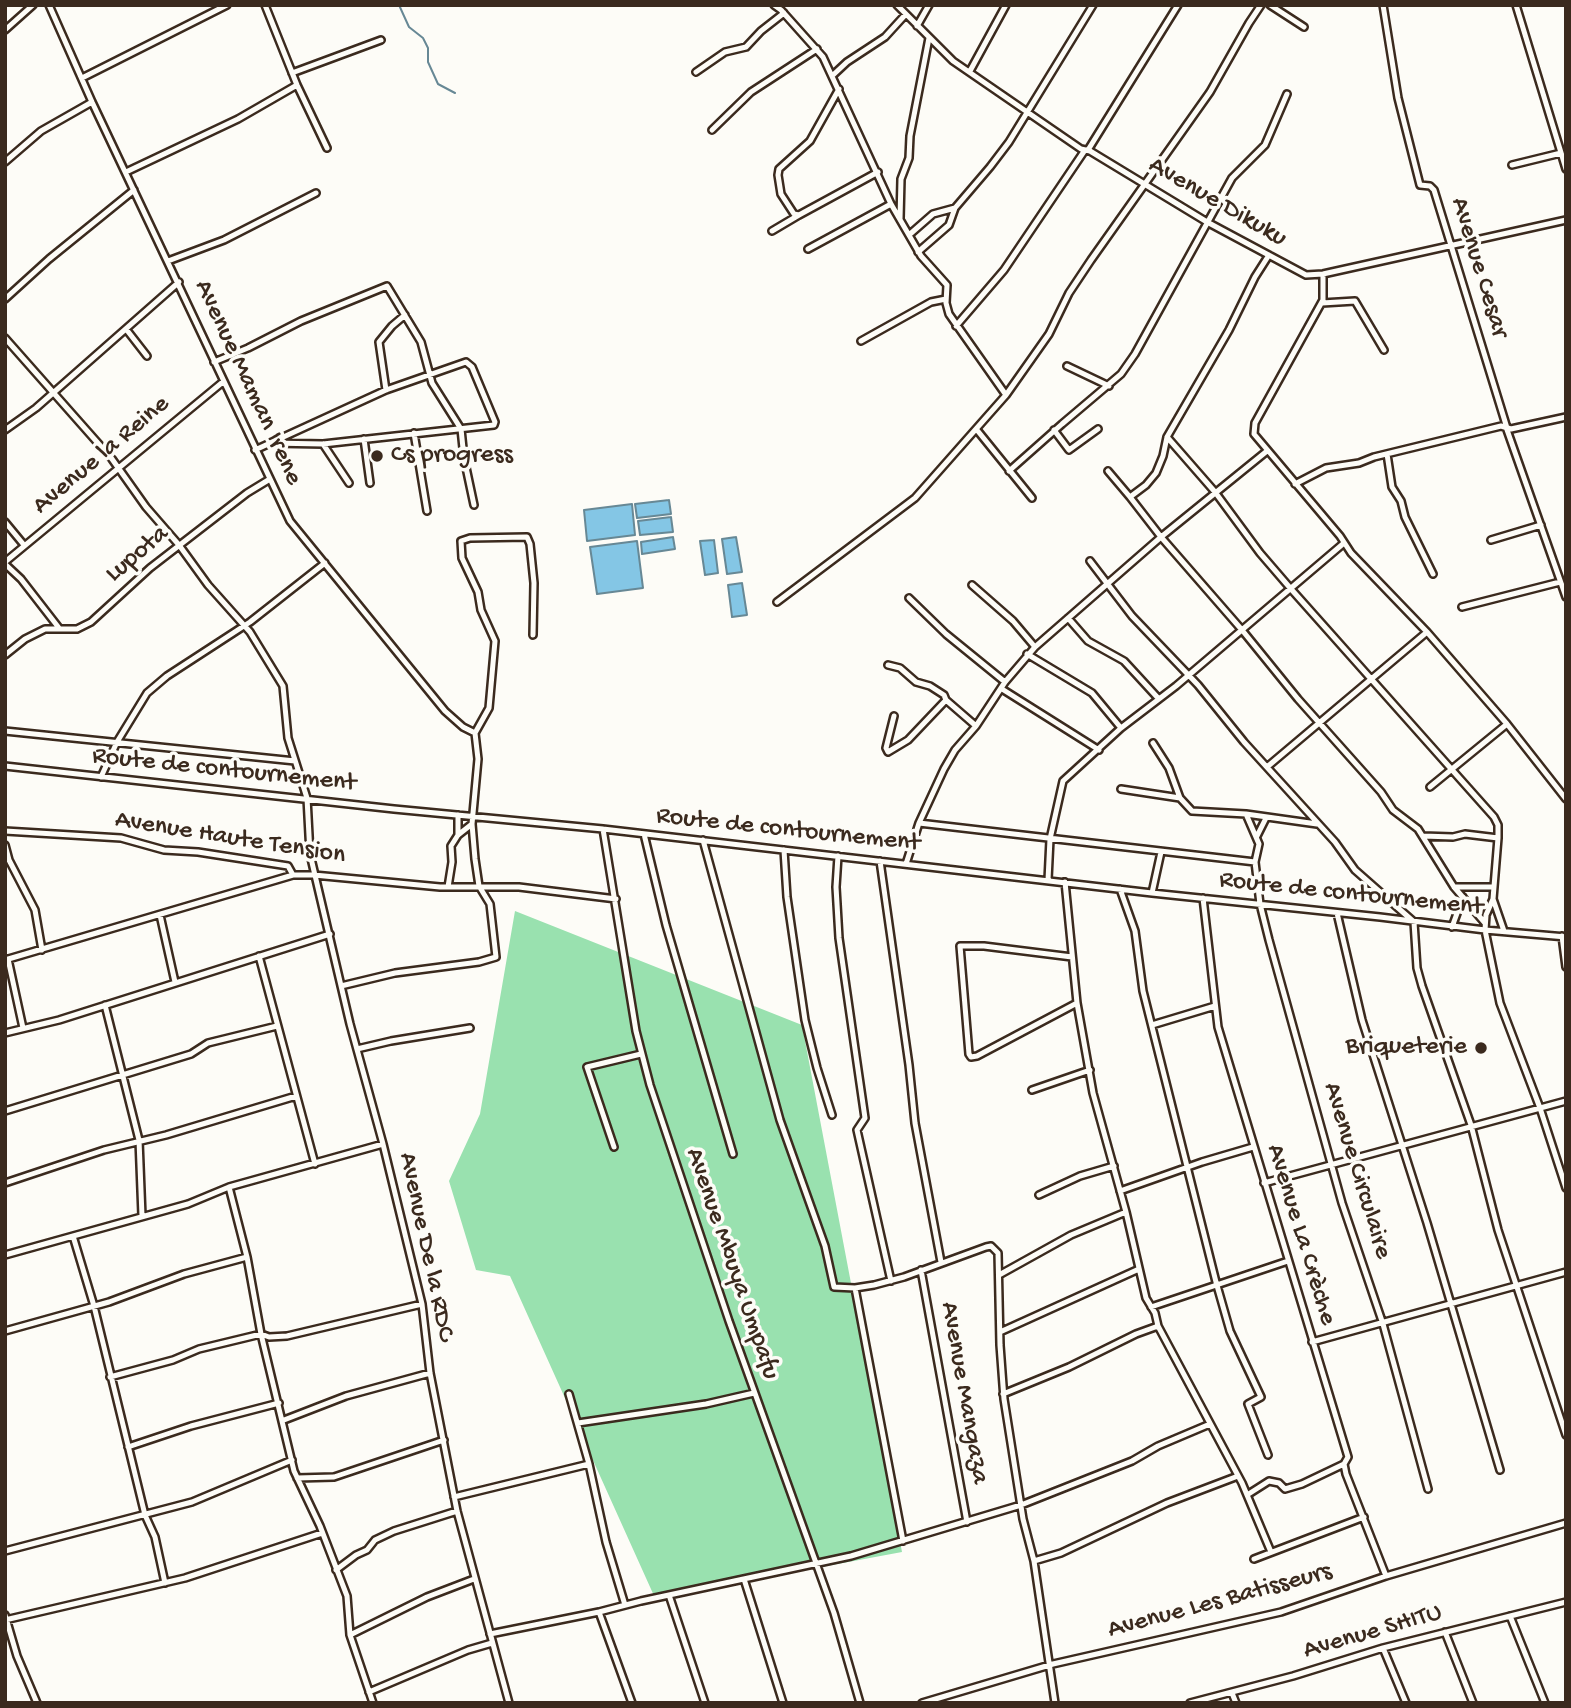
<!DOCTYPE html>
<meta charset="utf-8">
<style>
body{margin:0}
#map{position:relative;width:1571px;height:1708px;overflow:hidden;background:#fdfcf7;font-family:"Gochi Hand",sans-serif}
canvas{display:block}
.frame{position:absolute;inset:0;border:7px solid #3b2a1e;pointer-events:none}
</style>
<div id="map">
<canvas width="1571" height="1708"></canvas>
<div class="frame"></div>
</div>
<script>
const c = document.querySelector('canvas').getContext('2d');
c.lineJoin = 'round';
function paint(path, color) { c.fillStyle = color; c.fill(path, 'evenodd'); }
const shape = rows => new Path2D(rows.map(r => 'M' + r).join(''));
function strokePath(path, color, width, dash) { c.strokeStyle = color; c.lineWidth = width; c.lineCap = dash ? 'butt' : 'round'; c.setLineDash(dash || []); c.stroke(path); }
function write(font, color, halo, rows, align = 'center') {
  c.font = font + ' "Gochi Hand",sans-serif'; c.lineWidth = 7; c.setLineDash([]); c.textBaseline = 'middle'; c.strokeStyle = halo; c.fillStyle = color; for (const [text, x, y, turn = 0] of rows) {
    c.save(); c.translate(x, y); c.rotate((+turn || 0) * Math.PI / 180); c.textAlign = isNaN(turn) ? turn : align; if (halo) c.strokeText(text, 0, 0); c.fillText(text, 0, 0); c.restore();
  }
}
paint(shape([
 [515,911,802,1025,902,1552,655,1598,510,1276,476,1270,449,1181,480,1114]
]), '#99e1af');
const water = shape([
 [669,500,671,514,637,518,635,504,669,500],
 [632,504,635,535,587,541,584,510,632,504],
 [671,517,673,532,640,535,638,521,671,517],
 [673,537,675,549,642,554,641,542,673,537],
 [736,537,742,572,727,574,722,539,736,537],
 [714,540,718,573,705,575,700,541,714,540],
 [637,541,643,588,597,594,590,547,637,541],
 [742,583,747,615,732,617,728,585,742,583]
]);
paint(water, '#84c6e5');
strokePath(water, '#678895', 2);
strokePath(shape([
 [399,5,409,27,423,38,428,48,428,62,438,84,455,93]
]), '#678895', 2);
const minor = shape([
 [49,5,92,102,290,521,445,711,463,727,475,733],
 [265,5,297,85,327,148],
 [774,5,781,10,823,57,891,204,921,256,947,285,946,303,949,314,1006,395],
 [897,5,953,61,1081,149,1090,151,1207,222,1306,275,1323,274,1566,220],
 [1270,5,1304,27],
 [1383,5,1398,98,1420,185,1430,186,1434,190,1507,428],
 [1516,5,1566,169],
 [917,26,929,5],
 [5,30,33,5],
 [970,71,1006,5],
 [696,72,725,52,746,47,761,31,784,13],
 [292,73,381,40],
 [832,76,847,62,885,37,906,14],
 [82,78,227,5],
 [839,89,810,141,779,169,778,175,781,194,794,214,799,215,878,172],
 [712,130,751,92,817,49],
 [1088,150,1178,5],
 [5,162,41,131,92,102],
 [1512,165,1561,153],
 [126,172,238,119,297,85],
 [900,219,901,179,909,158,910,136,929,38],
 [772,231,799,215],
 [909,235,933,214,955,208,990,167,1009,142,1093,5],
 [808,249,891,204],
 [918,252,949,225,955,208],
 [168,261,224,240,316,193],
 [1323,274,1323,300,1255,423,1254,434,1340,536,1351,553,1427,632,1507,724,1566,799],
 [5,299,49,259,134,190],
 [1322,303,1355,301,1384,350],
 [956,326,1004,270,1085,150],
 [126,329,147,356],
 [5,338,112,459,146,507,179,545,208,585,250,632,283,686,288,738,307,798,310,854,350,1024,383,1144,422,1304,430,1373,457,1511,509,1703],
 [861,341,931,302,946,299],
 [214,362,248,348,301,321,387,286,421,342,432,383,461,429,464,458,474,505],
 [1067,366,1109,386],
 [386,390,379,342,392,326,405,315],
 [1506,427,1566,597],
 [5,430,36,408,179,282],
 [977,430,1032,498],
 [1054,430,1069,450,1098,429],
 [414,433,427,511],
 [1167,437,1215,492,1260,553,1291,589,1494,817,1498,825,1498,838,1493,899,1504,931],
 [364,439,370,483],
 [323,444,349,483],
 [255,450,386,390,466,362,472,367,495,422,494,425,323,444,271,443],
 [1267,451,1161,537,1242,630,1298,699,1381,792,1393,810,1418,829,1454,887,1485,923],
 [1387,454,1392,487,1401,501,1405,517,1433,574],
 [1009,471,1062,424,1121,374,1135,354,1232,178,1265,145,1287,94],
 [1108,471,1130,497],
 [1295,484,1326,468,1359,463,1374,457,1501,426,1511,429,1566,417],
 [5,522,24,545],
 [1491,540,1541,525],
 [1090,561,1132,616,1198,685,1244,742,1335,842,1355,870,1414,922,1417,968,1422,986,1471,1125,1498,1230,1566,1435],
 [5,562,224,381],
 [5,564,21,579,59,628],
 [972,585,1013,621,1035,647],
 [909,598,946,634,1005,682,976,726],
 [777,602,915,498,1006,395,1049,334,1069,293,1091,260,1210,92,1249,23,1261,5],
 [1462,607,1560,582],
 [1068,618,1088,641,1124,661,1158,698],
 [1027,654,1092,693,1121,728],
 [5,655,25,639,45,629,77,629,91,622,150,568,247,493,270,479],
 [888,665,900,668,916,682,930,686,944,695,946,700,976,726,955,750,944,769,919,823,906,864],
 [1005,682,1035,647,1161,537,1130,497,1146,485,1156,473,1163,456,1167,437,1229,330,1255,277,1269,255],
 [1002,689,1099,750],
 [894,716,886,748,888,752,908,740,946,700],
 [5,731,295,761],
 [475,733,489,708,495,641,481,610,478,592,462,558,461,541,470,538,527,537,530,544,534,583,533,635],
 [1153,743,1169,768,1180,798,1192,811,1246,814,1317,824],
 [5,766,394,809,603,829,1152,893,1380,917,1485,930,1566,937],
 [1267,767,1427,632],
 [101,777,117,742,147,693,167,676,250,622,325,563],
 [1430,787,1507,724],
 [1121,789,1180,798],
 [1246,814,1259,844,1255,862,1260,904,1269,940,1342,1203,1383,1324,1428,1489],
 [458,815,458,835],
 [919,823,1255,862],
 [603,829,636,1031,650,1085,729,1321,834,1613,860,1703],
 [5,831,121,838,164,850,198,852,288,866,293,875,314,875,440,887,519,887,616,899],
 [644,834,666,925,733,1154],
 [1257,836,1266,818],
 [1423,836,1453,837,1465,834,1498,838],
 [703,840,780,1120,825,1246,834,1287,855,1288,874,1285,904,1277,986,1247,991,1246,998,1253,1000,1345,1004,1399,1023,1519,1034,1561,1055,1703],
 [5,845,9,860,35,910,42,950],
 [784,850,787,897,805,1020,817,1068,832,1115],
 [838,856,836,887,839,938,865,1118,857,1130,891,1281],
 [880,861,909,1065,915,1123,941,1262],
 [1048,880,1050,839,1063,781,1121,728,1176,686,1344,543],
 [448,887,452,862,451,846,458,835,472,824],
 [1454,887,1494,887],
 [1120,889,1135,931,1143,991,1216,1282,1230,1331,1261,1397,1248,1404,1268,1455],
 [1152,893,1161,852],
 [1203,898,1218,1027,1348,1457,1344,1464,1346,1474,1386,1576],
 [1493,899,1486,915,1485,930,1500,1003,1540,1108,1566,1188],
 [1337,913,1362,1020,1427,1223,1500,1470],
 [160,915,175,982],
 [1452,927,1463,897],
 [1562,936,1566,967],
 [259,956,315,1164],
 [1072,957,984,946,960,946,969,1054,971,1057,977,1056,1077,1003],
 [8,959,23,1028],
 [5,960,293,875],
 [341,986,395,973,479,962,496,957,490,904,479,886,475,859,472,824,478,759,475,733],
 [105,1005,139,1140,142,1216],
 [1152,1025,1215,1006],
 [5,1033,59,1020,330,934],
 [357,1049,391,1041,470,1028],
 [1032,1090,1090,1070],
 [5,1111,191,1054,208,1043,277,1026],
 [614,1147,587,1067,641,1054],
 [5,1183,104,1150,166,1135,296,1096],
 [1264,1183,1566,1101],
 [229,1187,247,1257,261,1334,294,1471,320,1526,347,1596,350,1635,373,1703],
 [1120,1191,1202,1162,1253,1147],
 [1039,1195,1080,1176,1114,1166],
 [73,1236,94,1306,145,1515,155,1537,165,1583],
 [5,1255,188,1204,229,1187,383,1144],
 [921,1270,967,1522],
 [999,1275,1071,1235,1126,1212,1093,1093,1077,1003,1065,882],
 [855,1288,903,1541],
 [1151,1307,1288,1261],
 [1158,1326,1242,1483,1271,1552],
 [5,1331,109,1302,184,1274,247,1257],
 [1000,1332,1139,1269],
 [1312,1342,1566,1272],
 [110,1377,173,1360,199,1349,261,1334,269,1337,287,1336,422,1304],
 [569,1394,589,1464,606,1542,625,1605],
 [1003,1394,1069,1367,1136,1334,1158,1326,1155,1313,1146,1298,1126,1212],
 [284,1420,346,1396,430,1373],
 [578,1423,706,1404,754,1393],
 [128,1447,191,1426,279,1403],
 [297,1478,334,1477,444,1440],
 [1247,1495,1269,1481,1279,1483,1285,1489,1302,1484,1344,1464],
 [454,1497,589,1464],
 [5,1551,192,1502,292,1460],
 [1254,1559,1364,1517],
 [1034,1561,1061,1553,1167,1503,1238,1476],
 [336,1570,356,1555,367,1550,375,1540,394,1531,457,1511],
 [744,1579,783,1703],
 [669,1595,705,1703],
 [599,1612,632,1703],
 [5,1615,17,1656,37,1703],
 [1510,1616,1545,1703],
 [5,1620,185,1578,322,1533],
 [1445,1632,1473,1703],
 [490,1634,599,1612,641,1601,851,1556,1021,1505,1132,1461,1158,1446,1210,1424],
 [350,1635,427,1597,474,1579],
 [1383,1648,1406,1703],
 [369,1692,468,1650,492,1643],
 [1232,1693,1236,1703],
 [922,1703,1053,1664,1281,1612,1386,1576,1566,1523],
 [1190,1703,1293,1676,1383,1648,1566,1602]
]);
strokePath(minor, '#3b2a1e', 10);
strokePath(minor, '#fdfcf7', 5);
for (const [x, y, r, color] of [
 [377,456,7,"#3b2a1e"],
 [1481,1048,7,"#3b2a1e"]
]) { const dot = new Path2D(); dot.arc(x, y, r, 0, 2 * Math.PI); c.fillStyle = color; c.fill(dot); strokePath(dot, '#fdfcf7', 2.5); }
write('26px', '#3b2a1e', '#fdfcf7', [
 ["Avenue Dikuku",1217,203,30],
 ["Avenue Cesar",1478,268,73],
 ["Avenue Maman Irene",247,383,65],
 ["Avenue la Reine",102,456,-40],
 ["Lupota",138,555,-40],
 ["Route de contournement",224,771,6],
 ["Route de contournement",788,831,6],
 ["Avenue Haute Tension",230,839,9],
 ["Route de contournement",1351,895,6],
 ["Avenue Circulaire",1356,1171,73],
 ["Avenue La Crèche",1300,1235,73],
 ["Avenue De la RDC",425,1247,78],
 ["Avenue Mbuya Umpafu",731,1264,71],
 ["Avenue Mangaza",963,1393,80],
 ["Avenue Les Batisseurs",1220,1602,-15],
 ["Avenue SHITU",1373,1633,-16]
]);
write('26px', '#3b2a1e', '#fdfcf7', [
 ["Cs progress",391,456],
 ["Briqueterie",1467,1048,"right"]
], 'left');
</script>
